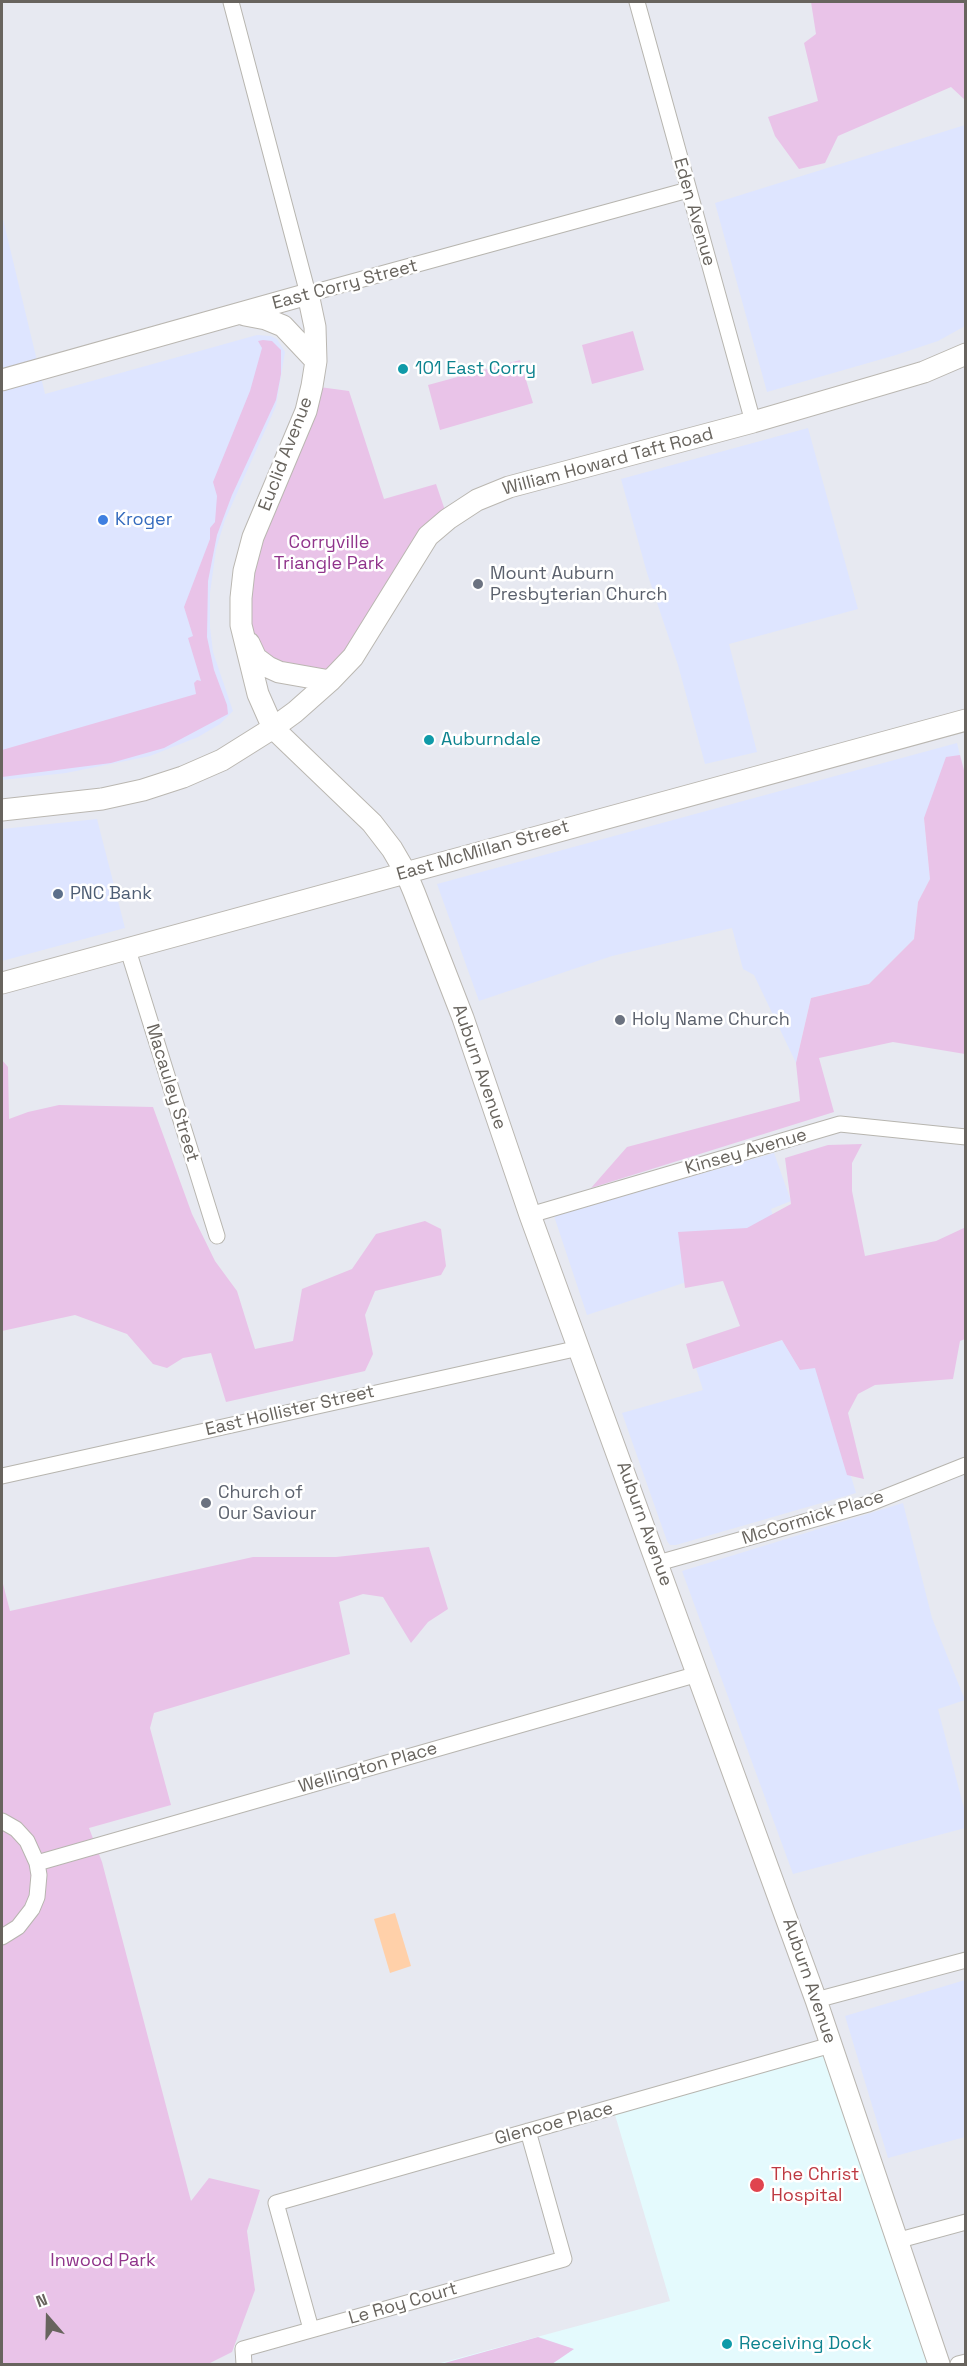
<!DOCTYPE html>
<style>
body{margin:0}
#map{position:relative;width:967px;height:2366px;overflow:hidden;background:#e7e9f1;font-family:"Space Grotesk",sans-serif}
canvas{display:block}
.frame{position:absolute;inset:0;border:3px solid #68645e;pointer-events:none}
.north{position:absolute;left:18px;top:2288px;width:60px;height:60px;-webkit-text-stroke:4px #fff;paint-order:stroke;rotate:340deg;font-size:16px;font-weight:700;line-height:24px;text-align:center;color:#68645e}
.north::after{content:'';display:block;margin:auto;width:21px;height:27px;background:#68645e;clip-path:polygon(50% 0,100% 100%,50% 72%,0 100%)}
</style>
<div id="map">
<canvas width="967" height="2366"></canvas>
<div class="frame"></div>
<div class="north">N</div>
</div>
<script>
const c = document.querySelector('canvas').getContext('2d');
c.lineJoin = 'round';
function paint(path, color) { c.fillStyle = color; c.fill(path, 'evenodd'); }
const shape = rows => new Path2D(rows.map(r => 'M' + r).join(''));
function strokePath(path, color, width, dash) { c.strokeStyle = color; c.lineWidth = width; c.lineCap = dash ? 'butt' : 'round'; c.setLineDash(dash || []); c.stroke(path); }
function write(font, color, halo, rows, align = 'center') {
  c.font = font + ' "Space Grotesk",sans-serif'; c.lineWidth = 5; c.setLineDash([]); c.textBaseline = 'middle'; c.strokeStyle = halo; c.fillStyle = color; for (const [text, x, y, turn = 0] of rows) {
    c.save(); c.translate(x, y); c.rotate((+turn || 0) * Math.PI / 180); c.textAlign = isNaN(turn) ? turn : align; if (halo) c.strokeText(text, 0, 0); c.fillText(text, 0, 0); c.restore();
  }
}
paint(shape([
 [965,125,965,326,938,341,896,355,767,392,715,203],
 [2,215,45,394,257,335,271,336,277,339,285,352,276,406,225,520,216,549,210,593,210,627,213,652,233,711,220,724,198,737,150,756,66,773,2,780],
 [808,428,858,609,729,644,757,752,705,764,678,665,647,573,621,479],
 [957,743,960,755,924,818,930,879,918,902,914,939,869,984,811,998,796,1063,754,975,743,969,732,928,612,956,479,1001,437,884],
 [97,819,125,928,2,961,2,829],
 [774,1153,791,1201,771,1209,783,1250,587,1315,554,1216],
 [808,1332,856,1493,676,1545,670,1545,667,1541,622,1413,703,1390,696,1368],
 [903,1503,932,1618,965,1700,938,1709,965,1812,965,1828,793,1874,682,1571],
 [965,1980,965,2137,888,2158,845,2016]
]), '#dee5ff');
paint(shape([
 [831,2045,939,2364,437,2364,670,2301,613,2108]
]), '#e4fafd');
paint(shape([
 [811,2,965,2,965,100,951,87,838,136,825,163,799,169,775,136,768,117,818,101,804,43,816,34],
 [633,331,644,370,592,384,582,345],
 [263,340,272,341,281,350,281,374,276,400,232,495,217,535,208,581,207,637,214,670,227,705,228,714,164,748,111,763,2,777,2,750,196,694,194,683,197,680,201,681,188,638,193,636,184,607,210,539,210,528,215,522,217,496,213,482,250,391,262,348,258,341],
 [520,360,533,403,440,430,428,385],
 [312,386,349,391,384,499,436,484,448,519,330,681,279,672,241,625,241,598],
 [960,755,966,778,965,1054,893,1042,819,1058,834,1112,591,1188,627,1147,800,1101,796,1063,811,998,869,984,914,939,918,902,930,879,924,818,946,757],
 [2,1060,8,1067,9,1119,28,1112,59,1105,153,1107,192,1214,215,1261,237,1291,255,1349,293,1341,302,1289,352,1269,376,1234,425,1221,441,1229,446,1266,441,1275,375,1291,365,1315,373,1354,365,1371,226,1402,211,1353,183,1358,167,1368,153,1364,127,1334,75,1315,2,1331],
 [862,1144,852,1163,852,1191,865,1256,936,1241,966,1227,965,1339,960,1341,953,1379,875,1385,858,1394,848,1413,864,1479,847,1475,815,1368,800,1370,782,1340,693,1369,686,1344,740,1326,723,1281,685,1288,678,1232,747,1228,791,1204,785,1158,828,1145],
 [429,1547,448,1609,428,1622,411,1643,383,1597,363,1594,339,1602,350,1654,154,1713,150,1728,171,1805,89,1828,102,1862,191,2201,209,2178,260,2190,247,2231,255,2290,232,2352,208,2364,2,2364,2,1580,10,1611,253,1557,336,1557],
 [538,2337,574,2349,552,2364,441,2364]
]), '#e9c3e8');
paint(shape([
 [395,1913,411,1966,390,1973,374,1919]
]), '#ffd0a9');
const street = shape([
 [231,2,308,294,688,190],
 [637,2,753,422],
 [128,950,217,1236],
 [530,1215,840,1124,966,1137],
 [2,1476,579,1348],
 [658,1563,868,1504,966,1465],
 [2,1821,16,1829,27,1841,37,1863,39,1875,37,1897,32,1909,18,1927,2,1937],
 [37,1863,698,1674],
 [816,2000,966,1960],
 [896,2241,966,2222],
 [311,2329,276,2203,831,2045],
 [244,2364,243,2349,564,2259,528,2131],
 [958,2364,966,2362]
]);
const secondary = shape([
 [245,315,266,319,283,326,316,361],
 [2,380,308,294,315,327,316,361,312,386,306,411,253,537,244,571,241,598,241,625,258,694,273,728,372,823,392,849,406,873,414,892,463,1018,530,1215,816,2000,939,2364],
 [249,643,256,658,268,667,279,672,330,681],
 [2,810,102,799,143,790,183,777,222,760,273,728,295,712,330,681,353,657,428,536,448,519,477,500,509,487,753,422,880,385,924,372,966,354],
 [2,983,966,720]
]);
strokePath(street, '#b7b5af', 17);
strokePath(secondary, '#bab7b1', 23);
strokePath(street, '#fff', 15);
strokePath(secondary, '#fff', 21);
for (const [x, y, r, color] of [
 [403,369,6,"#0f9aa8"],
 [103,520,6,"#3f7fe0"],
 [478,584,6,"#6b7280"],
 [429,740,6,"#0f9aa8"],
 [58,894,6,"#5c6f8a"],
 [620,1020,6,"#6b7280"],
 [206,1503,6,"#6b7280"],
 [757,2185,8,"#e0444e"],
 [727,2344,6,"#0f9aa8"]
]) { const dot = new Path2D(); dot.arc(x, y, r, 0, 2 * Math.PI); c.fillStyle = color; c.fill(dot); strokePath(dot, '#fff', 2); }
write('18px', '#68645e', '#fff', [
 ["Eden Avenue",694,212,74],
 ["East Corry Street",345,285,-15],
 ["Euclid Avenue",286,454,-69],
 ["William Howard Taft Road",608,462,-15],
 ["East McMillan Street",483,851,-16],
 ["Auburn Avenue",479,1067,71],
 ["Macauley Street",172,1093,73],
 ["Kinsey Avenue",746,1152,-16],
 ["East Hollister Street",290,1411,-13],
 ["McCormick Place",813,1518,-17],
 ["Auburn Avenue",644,1524,70],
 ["Wellington Place",368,1768,-16],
 ["Auburn Avenue",809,1981,71],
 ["Glencoe Place",554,2124,-15],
 ["Le Roy Court",403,2304,-16]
]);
write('18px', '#0d838f', '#fff', [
 ["101 East Corry",415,369],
 ["Auburndale",441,740],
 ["Receiving Dock",739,2344]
], 'left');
write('18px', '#366cbe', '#fff', [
 ["Kroger",115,520]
], 'left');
write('18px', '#90348b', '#fff', [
 ["Corryville",329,543],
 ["Triangle Park",329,564],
 ["Inwood Park",103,2261]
]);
write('18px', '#5b616d', '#fff', [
 ["Mount Auburn",490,574],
 ["Presbyterian Church",490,595],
 ["Holy Name Church",632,1020],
 ["Church of",218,1493],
 ["Our Saviour",218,1514]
], 'left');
write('18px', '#4e5e75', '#fff', [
 ["PNC Bank",70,894]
], 'left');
write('18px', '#be3a42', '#fff', [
 ["The Christ",771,2175],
 ["Hospital",771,2196]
], 'left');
</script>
